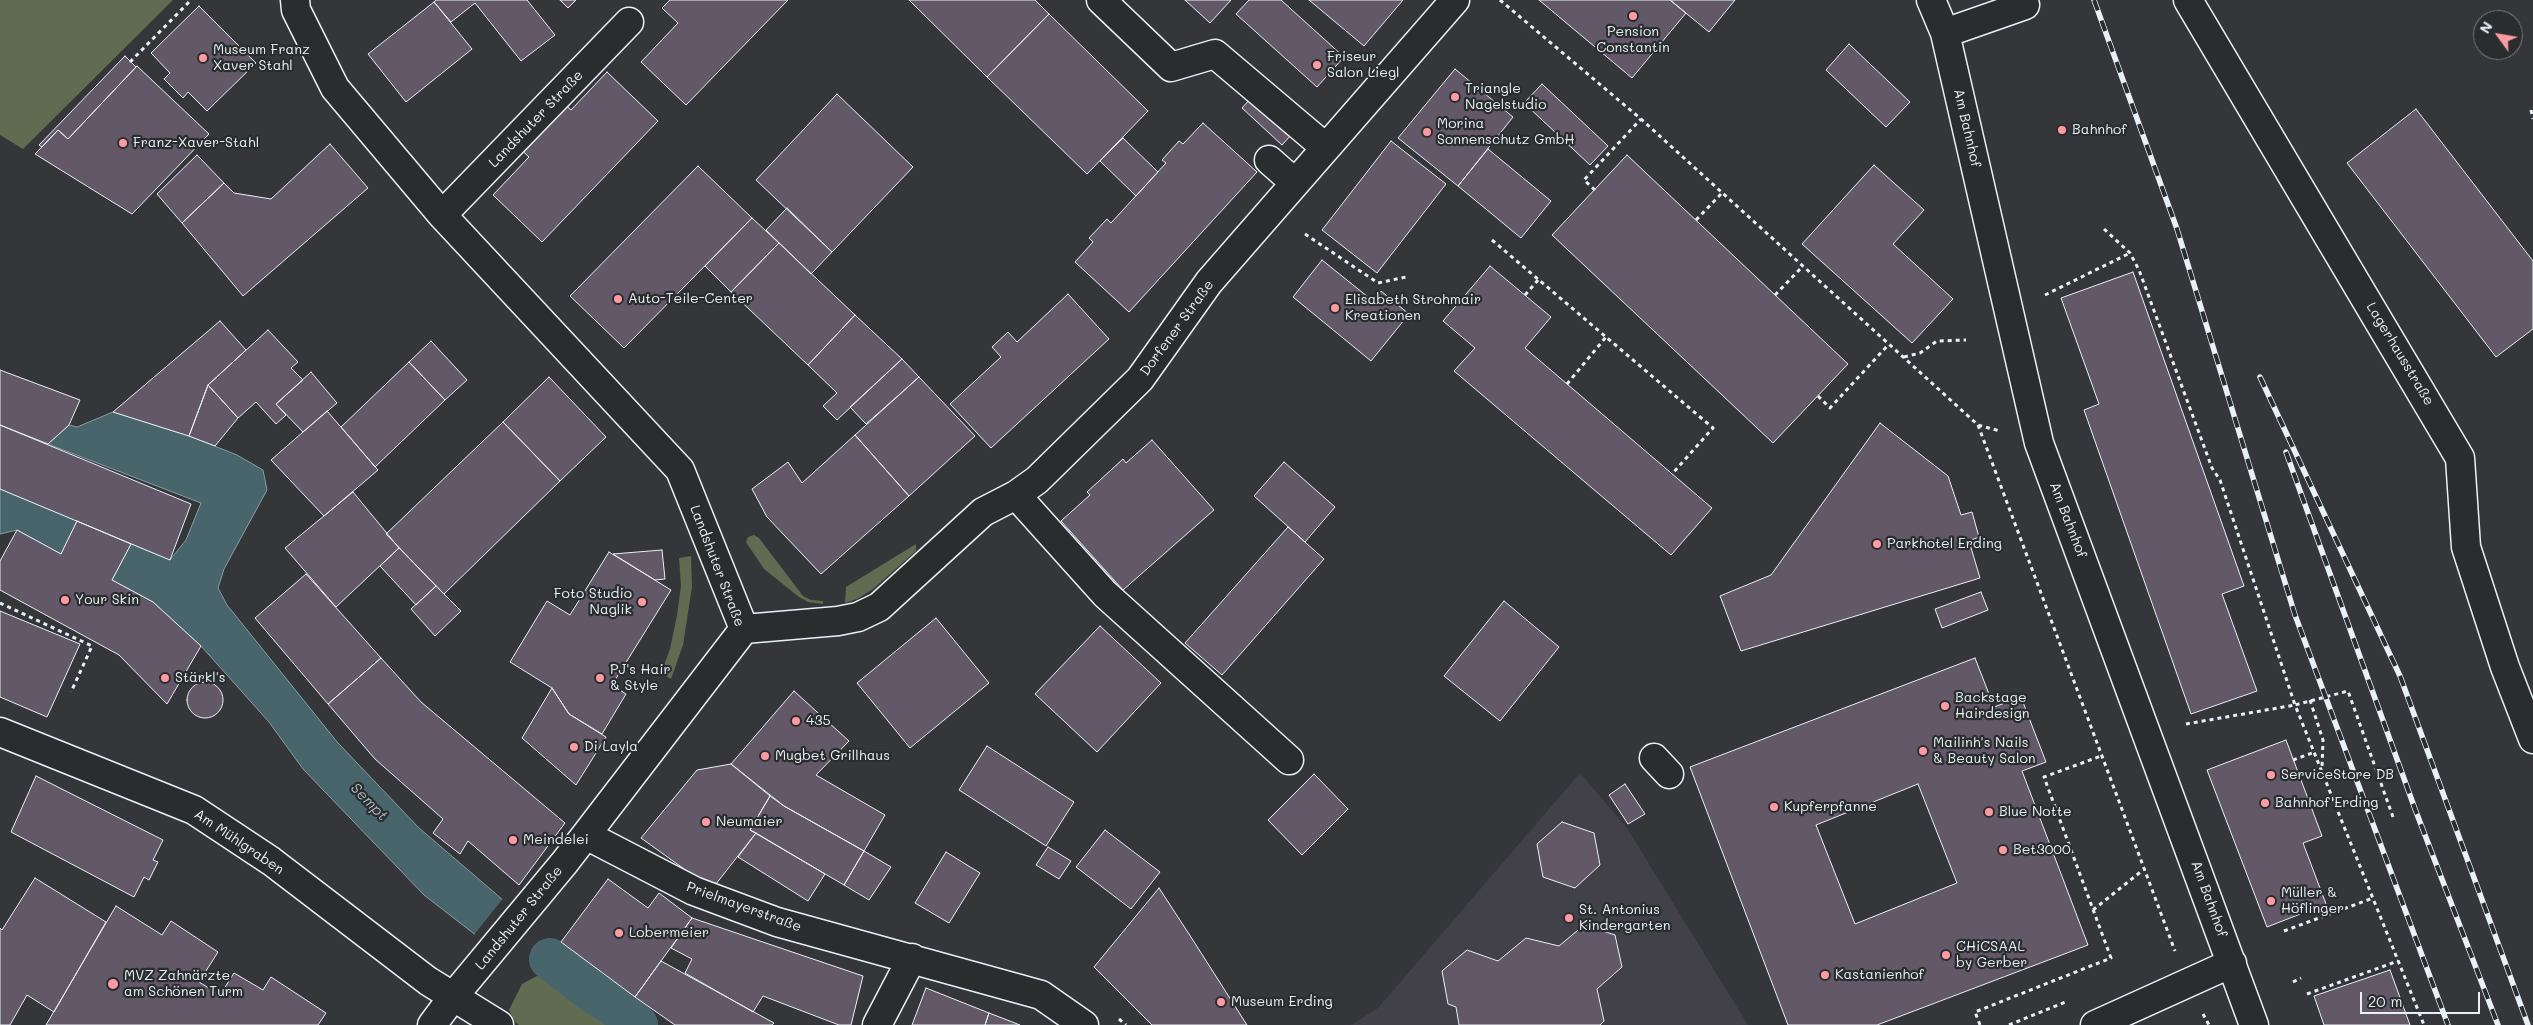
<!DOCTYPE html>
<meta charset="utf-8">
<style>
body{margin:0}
#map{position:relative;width:2533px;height:1025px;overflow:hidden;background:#35363a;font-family:Mali,sans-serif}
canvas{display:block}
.north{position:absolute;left:2473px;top:10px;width:50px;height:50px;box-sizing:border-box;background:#2a2d2e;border:1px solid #767b7f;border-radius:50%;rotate:302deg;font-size:14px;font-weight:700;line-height:20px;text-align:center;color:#e8f1f8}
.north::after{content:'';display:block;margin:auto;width:18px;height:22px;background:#ff9aa2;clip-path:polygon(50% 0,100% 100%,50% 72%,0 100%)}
.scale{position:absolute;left:2360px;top:992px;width:120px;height:22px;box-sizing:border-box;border:2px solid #e8f1f8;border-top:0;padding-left:6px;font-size:15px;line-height:18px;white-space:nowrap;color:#e8f1f8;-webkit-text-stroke:4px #2a2d2e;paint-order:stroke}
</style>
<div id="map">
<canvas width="2533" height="1025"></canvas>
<div class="north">N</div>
<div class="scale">20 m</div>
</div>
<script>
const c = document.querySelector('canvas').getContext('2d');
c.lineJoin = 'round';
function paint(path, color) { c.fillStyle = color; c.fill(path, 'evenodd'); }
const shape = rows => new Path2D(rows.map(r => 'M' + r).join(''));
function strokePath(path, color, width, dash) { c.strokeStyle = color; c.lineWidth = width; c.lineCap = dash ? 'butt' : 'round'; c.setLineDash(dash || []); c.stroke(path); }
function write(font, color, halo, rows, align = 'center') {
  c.font = font + ' Mali,sans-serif'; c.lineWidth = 4.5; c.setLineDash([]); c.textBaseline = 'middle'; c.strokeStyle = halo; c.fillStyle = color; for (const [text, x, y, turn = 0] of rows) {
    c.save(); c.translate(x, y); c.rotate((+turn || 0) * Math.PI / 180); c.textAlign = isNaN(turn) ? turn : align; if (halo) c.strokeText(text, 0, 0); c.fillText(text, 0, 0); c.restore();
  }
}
paint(shape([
 [1580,773,1627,828,1748,1025,1351,1025,1378,1008]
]), '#424048');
paint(shape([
 [0,0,173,0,23,149,0,135],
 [754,535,759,538,803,596,811,600,823,601,823,604,808,602,799,597,764,569,746,542,748,537],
 [916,544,916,551,873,589,857,599,845,603,846,587],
 [691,556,692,587,683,645,671,679,661,673,670,649,677,615,681,586,679,558],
 [541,974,608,1025,519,1025,515,1022,509,1010,522,984]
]), '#616b51');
const water = shape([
 [113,412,189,436,237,455,263,470,267,490,224,569,218,588,227,605,338,743,419,828,587,972,595,994,582,992,540,967,513,964,424,895,303,769,269,722,201,646,153,602,112,580,131,544,170,560,186,540,201,503,48,444,69,425,77,427,113,412],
 [0,489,77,521,61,554,17,530,0,534,0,489]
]);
paint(water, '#48656c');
strokePath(water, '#889da4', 1);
paint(shape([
 [505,896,553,939,529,968,512,967,473,936]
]), '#35363a');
strokePath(shape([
 [550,959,595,994,614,1005,637,1025]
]), '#48656c', 42);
const building = shape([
 [436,0,527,0,555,35,521,61,475,3,451,22,434,2,436,0],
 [560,0,576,0,568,8,560,0],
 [670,0,788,0,686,105,641,62,678,23,662,8,670,0],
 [909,0,1035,0,1049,14,987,77,909,0],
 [1185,0,1231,0,1210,23,1185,0],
 [1249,0,1281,0,1344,57,1317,87,1236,14,1249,0],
 [1309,0,1403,0,1364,46,1309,0],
 [1539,0,1670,0,1686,13,1632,78,1539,0],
 [1670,0,1735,0,1709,32,1670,0],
 [434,2,472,49,406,102,368,54,434,2],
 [199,6,256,63,207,111,188,92,183,98,164,79,170,73,151,53,199,6],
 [1049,14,1148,111,1087,174,987,77,1049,14],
 [1849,44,1910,102,1886,127,1826,70,1849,44],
 [125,56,136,67,68,139,58,130,42,147,39,145,125,56],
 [137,66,209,134,132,214,35,154,58,130,68,139,137,66],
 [1455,69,1513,117,1458,186,1398,138,1455,69],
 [607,72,658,121,542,242,493,195,529,157,516,145,559,99,571,110,607,72],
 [1542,84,1608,146,1590,165,1524,103,1542,84],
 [837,94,913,167,832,252,756,180,837,94],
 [1251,98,1291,135,1282,145,1242,108,1251,98],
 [2416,109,2533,261,2533,329,2496,357,2347,163,2416,109],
 [1203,123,1257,172,1129,312,1075,262,1093,242,1089,238,1107,219,1111,223,1166,163,1162,160,1179,141,1183,144,1203,123],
 [1123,138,1158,172,1136,196,1100,161,1123,138],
 [1391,141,1446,184,1377,273,1322,230,1391,141],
 [330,144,368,188,243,296,182,223,224,183,234,193,271,199,330,144],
 [1488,149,1551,201,1521,238,1458,186,1488,149],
 [197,155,224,183,182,223,157,194,197,155],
 [1627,155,1848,364,1773,443,1552,235,1627,155],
 [1874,165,1924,210,1893,244,1953,299,1912,343,1802,244,1874,165],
 [698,166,752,218,624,348,570,296,698,166],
 [787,208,832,252,811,274,766,230,787,208],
 [752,218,779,243,731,292,705,266,752,218],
 [779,243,855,315,808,365,731,292,779,243],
 [1322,260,1373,301,1381,291,1409,314,1371,361,1293,297,1322,260],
 [1490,266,1551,317,1525,348,1712,508,1671,555,1454,371,1475,348,1443,321,1490,266],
 [2133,272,2244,586,2222,594,2257,691,2191,714,2084,410,2099,404,2061,298,2133,272],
 [1068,294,1109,339,991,448,950,404,1001,357,992,347,1008,332,1017,342,1068,294],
 [855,315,902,359,837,420,823,406,837,393,808,365,855,315],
 [220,321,246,350,208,385,189,436,113,412,220,321],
 [268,330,298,362,291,368,303,380,276,404,286,415,276,424,256,402,238,418,208,385,268,330],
 [431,341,467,380,445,400,409,362,431,341],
 [902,359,919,377,866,424,850,407,902,359],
 [409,362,445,400,375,467,341,427,409,362],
 [0,370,80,400,69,425,48,444,0,425,0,370],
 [311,372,337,403,303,432,276,404,311,372],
 [549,377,606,437,560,481,503,422,549,377],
 [919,377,975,436,909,496,855,435,919,377],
 [208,385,238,418,215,446,189,436,208,385],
 [327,411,378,470,324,516,271,460,327,411],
 [503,422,560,481,444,594,386,534,503,422],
 [1880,423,1948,476,1961,515,1972,512,1979,537,1969,541,1980,578,1741,651,1720,596,1771,575,1880,423],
 [0,425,191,504,170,560,0,489,0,425],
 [855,435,909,496,821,574,767,517,752,489,788,462,802,483,855,435],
 [1152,440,1214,510,1123,590,1061,521,1090,495,1087,492,1123,459,1126,463,1152,440],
 [1284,462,1335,507,1305,542,1254,496,1284,462],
 [353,492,399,548,336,607,285,548,353,492],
 [77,521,131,544,112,580,153,602,201,646,167,704,119,655,0,590,0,561,17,530,61,554,77,521],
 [1288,527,1324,559,1222,675,1185,643,1288,527],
 [399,548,436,586,416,605,380,566,399,548],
 [662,550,665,579,655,580,613,554,662,550],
 [609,552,671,590,612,685,626,694,602,734,569,714,552,688,510,662,547,601,570,615,609,552],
 [306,574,381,658,328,704,255,618,306,574],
 [436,586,461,611,435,636,411,609,436,586],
 [1981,592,1988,610,1942,628,1935,609,1981,592],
 [1504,601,1559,647,1500,721,1444,676,1504,601],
 [0,611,80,644,47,717,0,697,0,611],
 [936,618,989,683,910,748,857,683,936,618],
 [1100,626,1161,683,1097,752,1035,694,1100,626],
 [381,658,421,702,565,823,519,885,468,841,460,854,433,833,443,819,375,759,328,704,381,658],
 [1975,658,1994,707,2021,697,2046,762,2022,771,2088,945,1877,1025,1788,1025,1690,767,1975,658],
 [1918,784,1957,883,1855,924,1816,825,1918,784],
 '187 700a18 18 0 1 1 36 0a18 18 0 1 1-36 0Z',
 [552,688,569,714,606,737,576,785,522,738,552,688],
 [794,691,849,741,816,775,885,815,864,851,784,806,731,764,794,691],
 [2286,740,2322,836,2303,843,2326,904,2267,927,2207,770,2286,740],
 [987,746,1074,802,1046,846,959,790,987,746],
 [731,764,770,796,750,830,756,833,712,889,641,838,697,770,731,764],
 [1314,774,1348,809,1302,855,1268,820,1314,774],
 [36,776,163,840,153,860,158,862,149,880,144,877,134,897,11,832,36,776],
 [1625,784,1645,814,1628,824,1609,795,1625,784],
 [770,796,784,806,864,851,844,885,750,830,770,796],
 [1562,822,1594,833,1600,865,1575,888,1543,877,1537,844,1562,822],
 [1105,830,1160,872,1131,909,1076,867,1105,830],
 [756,833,825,874,808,901,738,857,756,833],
 [1048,847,1071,861,1059,879,1036,865,1048,847],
 [864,851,891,867,869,900,844,885,864,851],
 [946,852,980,873,949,923,915,903,946,852],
 [35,878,106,922,54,1012,27,995,10,1025,0,1025,0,928,2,930,35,878],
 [608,879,648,908,659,893,692,918,635,997,561,942,608,879],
 [1159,888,1189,934,1247,1025,1152,1025,1094,967,1159,888],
 [116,906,162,935,171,921,218,952,199,982,220,995,234,973,263,990,271,977,326,1013,318,1025,46,1025,116,906],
 [692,918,863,976,851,1025,839,1025,763,996,753,1012,685,973,692,959,671,948,692,918],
 [1584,925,1615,935,1622,967,1597,989,1604,1021,1600,1025,1459,1025,1456,1007,1448,1004,1442,971,1467,950,1498,961,1526,938,1559,946,1584,925],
 [661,961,774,1023,772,1025,675,1025,635,997,661,961],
 [2390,970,2410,1025,2324,1025,2314,996,2390,970],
 [926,988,989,1013,985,1025,912,1025,926,988],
 [989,1013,1020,1025,985,1025,989,1013]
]);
paint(building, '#625868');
strokePath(building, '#e8f1f8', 1);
const minor = shape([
 [295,0,296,10,335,88,442,215,680,470,744,629],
 [1101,0,1171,67,1215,54,1326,148],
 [1931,0,1945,33,2039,443,2254,1025],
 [2188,0,2460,458,2466,547,2505,667,2533,739],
 [1945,33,2025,5],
 [1269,160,1295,183],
 [442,215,629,22],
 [1016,495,1105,594,1289,760],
 [744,629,838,621,858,617,879,607,983,512,1016,495,1037,480,1140,379,1209,282,1455,0],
 [0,732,194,810,271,861,428,981,499,1025],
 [1654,758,1669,774],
 [586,835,694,891,777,922,1041,995,1084,1025],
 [432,1025,452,998,565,862,744,629],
 [877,1025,912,958],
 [2095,1025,2232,963]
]);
strokePath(minor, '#e8f1f8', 31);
strokePath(shape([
 [1500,0,1641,119,1978,425,2000,431],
 [130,62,191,0],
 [2531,110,2533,119],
 [1595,190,1584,180,1641,119],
 [1696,220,1722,193],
 [2104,229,2130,253,2139,270,2212,468,2220,480,2295,705,2186,724],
 [1305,234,1378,283,1406,277],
 [1492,240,1713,428,1672,474],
 [1525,295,1538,280],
 [1775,295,1803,266],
 [2045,295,2130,253],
 [1904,357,1920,353,1937,341,1966,340],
 [1567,384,1606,337],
 [1818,396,1830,408,1889,344],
 [1978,425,2175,951],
 [0,603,92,646,71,692],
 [2310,700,2323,740,2322,767],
 [2293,760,2315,752],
 [2393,817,2348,691,2295,705,2424,1025],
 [2093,910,2143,870],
 [2284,931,2373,898],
 [2293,982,2301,978],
 [2307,994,2398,961],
 [2203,1014,2209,1025],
 [1119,1019,1126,1025],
 [1980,1025,1975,1012,2111,958,2044,777,2101,756],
 [2009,1025,2068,1001]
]), '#e8f1f8', 3, [4, 4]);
strokePath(minor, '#2a2d2e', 28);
const rail = shape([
 [2094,0,2177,229,2295,615,2448,1025],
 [2260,377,2400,676,2528,1025],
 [2286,452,2415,809,2498,1025]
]);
strokePath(rail, '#e8f1f8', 5.5);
strokePath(rail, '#2a2d2e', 4, [11]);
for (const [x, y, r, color] of [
 [1633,16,5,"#ff9aa2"],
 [203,58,5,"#ff9aa2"],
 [1317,65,5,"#ff9aa2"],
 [1455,97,5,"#ff9aa2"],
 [2062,130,5,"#ff9aa2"],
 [1427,132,5,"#ff9aa2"],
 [123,143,5,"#ff9aa2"],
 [618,299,5,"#ff9aa2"],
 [1335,308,5,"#ff9aa2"],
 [1877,544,5,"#ff9aa2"],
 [65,600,5,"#ff9aa2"],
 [642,602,5,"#ff9aa2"],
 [165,678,5,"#ff9aa2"],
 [600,678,5,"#ff9aa2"],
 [1945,706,5,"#ff9aa2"],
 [796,721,5,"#ff9aa2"],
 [574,747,5,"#ff9aa2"],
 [1923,751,5,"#ff9aa2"],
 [765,756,5,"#ff9aa2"],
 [2271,775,5,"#ff9aa2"],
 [2265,803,5,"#ff9aa2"],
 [1774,807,5,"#ff9aa2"],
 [1989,812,5,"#ff9aa2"],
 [706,822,5,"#ff9aa2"],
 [513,840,5,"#ff9aa2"],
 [2003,850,5,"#ff9aa2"],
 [2271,901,5,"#ff9aa2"],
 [1569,918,5,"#ff9aa2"],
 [619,933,5,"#ff9aa2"],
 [1946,955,5,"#ff9aa2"],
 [1825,975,5,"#ff9aa2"],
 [113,984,6,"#ff9aa2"],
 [1221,1002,5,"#ff9aa2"]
]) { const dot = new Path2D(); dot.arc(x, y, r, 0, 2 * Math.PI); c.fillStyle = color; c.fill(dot); strokePath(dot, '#2a2d2e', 2); }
write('14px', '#e8f1f8', '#2a2d2e', [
 ["Pension",1633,32,"center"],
 ["Constantin",1633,48,"center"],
 ["Museum Franz",213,50],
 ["Xaver Stahl",213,66],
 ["Friseur",1327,57],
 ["Salon Liegl",1327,73],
 ["Triangle",1465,89],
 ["Nagelstudio",1465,105],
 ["Morina",1437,124],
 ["Sonnenschutz GmbH",1437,140],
 ["Bahnhof",2072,130],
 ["Franz-Xaver-Stahl",133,143],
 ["Auto-Teile-Center",628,299],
 ["Elisabeth Strohmair",1345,300],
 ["Kreationen",1345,316],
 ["Parkhotel Erding",1887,544],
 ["Foto Studio",632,594,"right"],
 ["Naglik",632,610,"right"],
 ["Your Skin",75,600],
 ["PJ's Hair",610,670],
 ["& Style",610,686],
 ["Stärkl's",175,678],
 ["Backstage",1955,698],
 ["Hairdesign",1955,714],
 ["435",806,721],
 ["Mailinh's Nails",1933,743],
 ["& Beauty Salon",1933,759],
 ["Di Layla",584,747],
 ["Mugbet Grillhaus",775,756],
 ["ServiceStore DB",2281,775],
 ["Bahnhof Erding",2275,803],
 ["Kupferpfanne",1784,807],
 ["Blue Notte",1999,812],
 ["Neumaier",716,822],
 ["Meindelei",523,840],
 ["Bet3000",2013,850],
 ["Müller &",2281,893],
 ["Höflinger",2281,909],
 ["St. Antonius",1579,910],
 ["Kindergarten",1579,926],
 ["Lobermeier",629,933],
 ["CHiCSAAL",1956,947],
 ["by Gerber",1956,963],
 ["Kastanienhof",1835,975],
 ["MVZ Zahnärzte",124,976],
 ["am Schönen Turm",124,992],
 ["Museum Erding",1231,1002]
], 'left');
write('14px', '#e8f1f8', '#2a2d2e', [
 ["Landshuter Straße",536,119,-46],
 ["Am Bahnhof",1967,128,77],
 ["Dorfener Straße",1177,328,-54],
 ["Lagerhausstraße",2400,354,59],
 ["Am Bahnhof",2068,520,69],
 ["Landshuter Straße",717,566,69],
 ["Am Mühlgraben",239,842,34],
 ["Am Bahnhof",2209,899,70],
 ["Prielmayerstraße",744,907,20],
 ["Landshuter Straße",519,918,-51]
]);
write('italic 15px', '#a8b9c0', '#2a2d2e', [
 ["Sempt",369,802,46]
]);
</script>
